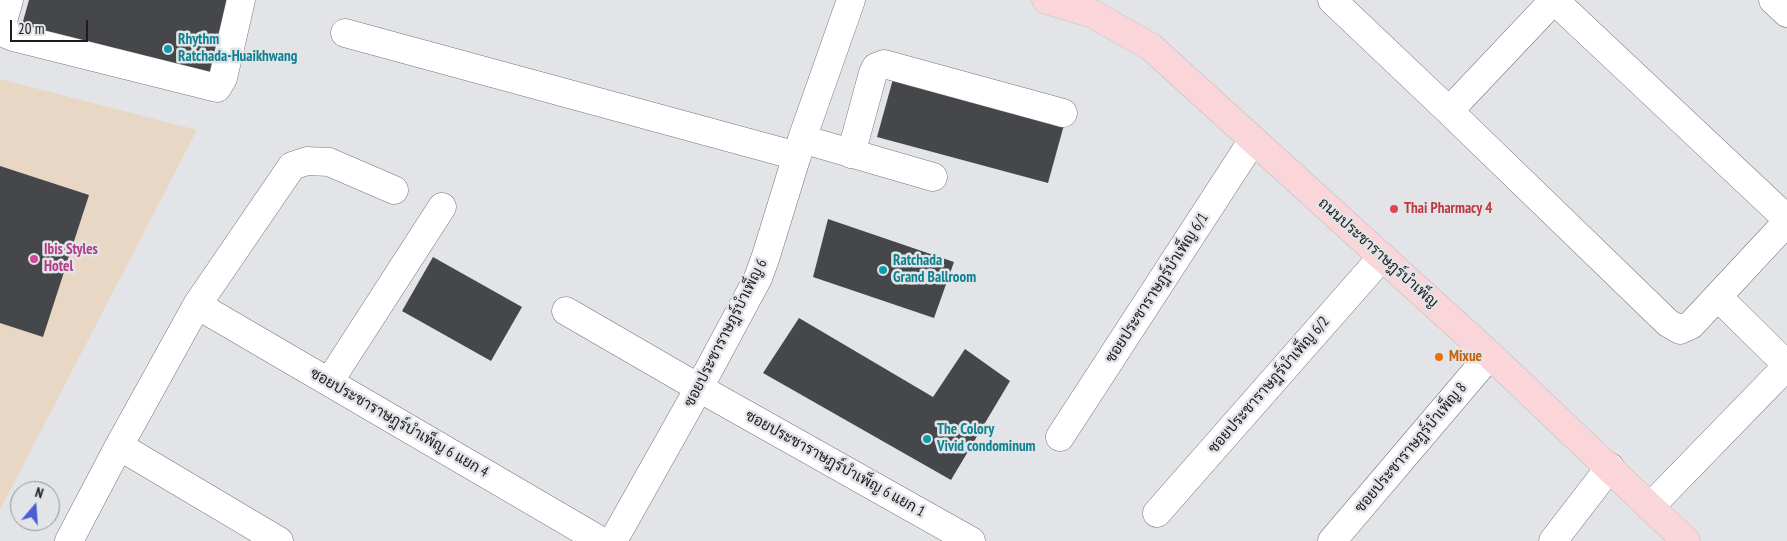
<!DOCTYPE html>
<meta charset="utf-8">
<style>
body{margin:0}
#map{position:relative;width:1787px;height:541px;overflow:hidden;background:#e2e4e8;font-family:"PT Sans Narrow",sans-serif}
canvas{display:block}
.north{position:absolute;left:10px;top:481px;width:50px;height:50px;box-sizing:border-box;background:#e2e4e8;border:1px solid #939498;border-radius:50%;rotate:18deg;font-size:14px;font-weight:700;line-height:20px;text-align:center;color:#1d1d1f}
.north::after{content:'';display:block;margin:auto;width:18px;height:22px;background:#475fd3;clip-path:polygon(50% 0,100% 100%,50% 72%,0 100%)}
.scale{position:absolute;left:10px;top:20px;width:78px;height:22px;box-sizing:border-box;border:2px solid #1d1d1f;border-top:0;padding-left:6px;font-size:15px;line-height:18px;white-space:nowrap;color:#1d1d1f;-webkit-text-stroke:4px #e2e4e8;paint-order:stroke}
</style>
<div id="map">
<canvas width="1787" height="541"></canvas>
<div class="north">N</div>
<div class="scale">20 m</div>
</div>
<script>
const c = document.querySelector('canvas').getContext('2d');
c.lineJoin = 'round';
function paint(path, color) { c.fillStyle = color; c.fill(path, 'evenodd'); }
const shape = rows => new Path2D(rows.map(r => 'M' + r).join(''));
function strokePath(path, color, width, dash) { c.strokeStyle = color; c.lineWidth = width; c.lineCap = dash ? 'butt' : 'round'; c.setLineDash(dash || []); c.stroke(path); }
function write(font, color, halo, rows, align = 'center') {
  c.font = font + ' "PT Sans Narrow",Sarabun,sans-serif'; c.lineWidth = 5; c.setLineDash([]); c.textBaseline = 'middle'; c.strokeStyle = halo; c.fillStyle = color; for (const [text, x, y, turn = 0] of rows) {
    c.save(); c.translate(x, y); c.rotate((+turn || 0) * Math.PI / 180); c.textAlign = isNaN(turn) ? turn : align; if (halo) c.strokeText(text, 0, 0); c.fillText(text, 0, 0); c.restore();
  }
}
paint(shape([
 [0,79,197,130,0,510]
]), '#e9d7c6');
paint(shape([
 [29,0,229,0,212,74,22,25],
 [893,79,1064,125,1048,183,877,137],
 [0,166,89,195,43,337,0,323],
 [828,219,954,262,934,318,813,277],
 [433,257,522,307,491,361,402,311],
 [799,318,933,397,965,349,1010,381,951,480,763,373]
]), '#46474b');
const minor = shape([
 [9,0,3,21,4,33,13,37,217,88,223,78,241,0],
 [1332,0,1449,111,1668,323,1680,330,1691,325,1787,222],
 [1554,0,1787,219],
 [1773,0,1787,13],
 [345,33,797,156],
 [1449,111,1554,0],
 [802,139,933,177],
 [851,154,873,73,876,67,884,64,1063,113],
 [1718,297,1787,365],
 [197,305,601,541],
 [566,311,699,388,971,541],
 [329,382,442,207],
 [1060,437,1253,140],
 [119,446,279,541],
 [1650,507,1787,366],
 [1157,513,1382,257],
 [69,541,119,446,197,305,292,166,307,161,329,162,394,190],
 [613,541,699,388,758,278,766,256,802,139,851,0],
 [1332,541,1490,355],
 [1553,541,1610,467]
]);
const major = shape([
 [1046,0,1091,13,1151,47,1490,355,1686,541]
]);
strokePath(minor, '#747679', 29);
strokePath(major, '#c0c0c0', 29);
strokePath(minor, '#fff', 28);
strokePath(major, '#fad5d9', 28);
for (const [x, y, r, color] of [
 [168,49,5,"#0f9aa8"],
 [1394,209,5,"#e0444e"],
 [34,259,5,"#d1479c"],
 [883,270,5,"#0f9aa8"],
 [1439,357,5,"#e8710a"],
 [927,439,5,"#0f9aa8"]
]) { const dot = new Path2D(); dot.arc(x, y, r, 0, 2 * Math.PI); c.fillStyle = color; c.fill(dot); strokePath(dot, '#e2e4e8', 2); }
write('bold 15px', '#0d838f', '#e2e4e8', [
 ["Rhythm",178,40],
 ["Ratchada-Huaikhwang",178,57],
 ["Ratchada",893,261],
 ["Grand Ballroom",893,278],
 ["The Colory",937,430],
 ["Vivid condominum",937,447]
], 'left');
write('bold 15px', '#be3a42', '#e2e4e8', [
 ["Thai Pharmacy 4",1404,209]
], 'left');
write('bold 15px', '#b23c85', '#e2e4e8', [
 ["Ibis Styles",44,250],
 ["Hotel",44,267]
], 'left');
write('15px', '#1d1d1f', '#e2e4e8', [
 ["ถนนประชาราษฎร์บำเพ็ญ",1378,253,42],
 ["ซอยประชาราษฎร์บำเพ็ญ 6/1",1157,288,-57],
 ["ซอยประชาราษฎร์บำเพ็ญ 6",726,333,-63],
 ["ซอยประชาราษฎร์บำเพ็ญ 6/2",1269,385,-49],
 ["ซอยประชาราษฎร์บำเพ็ญ 6 แยก 4",399,423,30],
 ["ซอยประชาราษฎร์บำเพ็ญ 8",1411,448,-50],
 ["ซอยประชาราษฎร์บำเพ็ญ 6 แยก 1",835,464,29]
]);
write('bold 15px', '#c56008', '#e2e4e8', [
 ["Mixue",1449,357]
], 'left');
</script>
